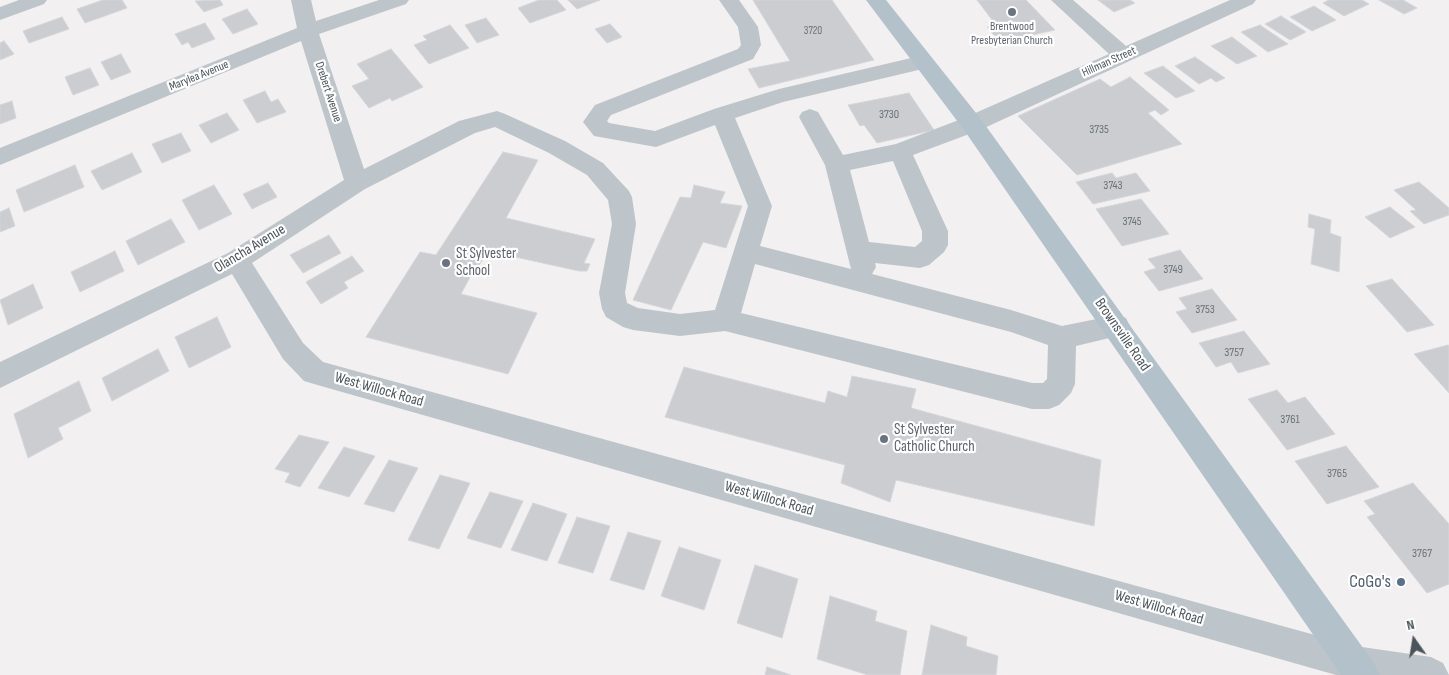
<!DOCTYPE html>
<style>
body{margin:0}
#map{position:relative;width:1449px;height:675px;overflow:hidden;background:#f2f0f0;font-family:"Sofia Sans Condensed",sans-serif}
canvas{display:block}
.north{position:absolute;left:1389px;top:615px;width:50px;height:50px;-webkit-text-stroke:4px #fff;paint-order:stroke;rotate:347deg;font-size:14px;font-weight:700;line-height:20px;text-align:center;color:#4a545a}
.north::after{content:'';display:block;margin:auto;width:18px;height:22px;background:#4a545a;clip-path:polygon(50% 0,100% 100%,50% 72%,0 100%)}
</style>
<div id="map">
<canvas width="1449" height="675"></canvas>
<div class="north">N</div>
</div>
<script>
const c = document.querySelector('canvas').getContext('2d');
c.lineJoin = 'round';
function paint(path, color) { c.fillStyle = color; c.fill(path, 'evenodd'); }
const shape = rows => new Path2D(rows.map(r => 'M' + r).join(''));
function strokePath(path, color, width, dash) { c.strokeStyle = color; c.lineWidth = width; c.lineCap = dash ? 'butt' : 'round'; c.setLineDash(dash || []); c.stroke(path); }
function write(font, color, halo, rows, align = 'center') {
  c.font = font + ' "Sofia Sans Condensed",sans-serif'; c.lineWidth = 4.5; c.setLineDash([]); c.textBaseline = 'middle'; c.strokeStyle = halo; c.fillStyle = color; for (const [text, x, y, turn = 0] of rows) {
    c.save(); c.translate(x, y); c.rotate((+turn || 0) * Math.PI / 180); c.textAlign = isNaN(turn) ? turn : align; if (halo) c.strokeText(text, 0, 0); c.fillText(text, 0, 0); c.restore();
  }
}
const building = shape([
 [103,0,122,0,127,8,85,23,77,9,103,0],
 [220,0,223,5,204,12,195,1,220,0],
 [539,0,557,0,566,10,530,23,518,8,539,0],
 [568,0,600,0,577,9,568,0],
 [753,0,832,0,874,60,759,88,748,69,790,61,753,0],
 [977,0,1026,0,1055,30,1000,42,987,27,996,25,977,0],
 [1098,0,1130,0,1135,3,1114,12,1098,0],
 [1329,0,1362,0,1369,4,1344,16,1323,3,1329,0],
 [1379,0,1403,0,1417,8,1404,14,1379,0],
 [1314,6,1336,20,1312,31,1290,17,1314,6],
 [247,9,258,24,233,34,222,19,247,9],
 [1281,16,1306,32,1290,40,1265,24,1281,16],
 [62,17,69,29,29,43,23,31,62,17],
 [486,18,499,35,477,43,465,25,486,18],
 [205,23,215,39,192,48,188,42,182,45,175,34,205,23],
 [610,24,622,37,607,43,595,29,610,24],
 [450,25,469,48,429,64,414,45,427,40,423,36,450,25],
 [1260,25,1288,44,1268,52,1241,32,1260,25],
 [1232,37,1257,56,1237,64,1211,46,1232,37],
 [4,41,14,54,0,60,0,43,4,41],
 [391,49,423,87,392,101,390,98,369,108,352,86,369,79,357,64,391,49],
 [121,54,131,72,111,80,101,62,121,54],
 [1195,57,1225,78,1216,82,1211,78,1199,84,1175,66,1195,57],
 [1163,66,1195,91,1176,98,1144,73,1163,66],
 [90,68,99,85,73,95,65,77,90,68],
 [1130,77,1169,110,1161,115,1155,110,1148,113,1182,144,1077,175,1018,116,1100,79,1111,87,1130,77],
 [265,91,271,102,278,99,286,112,257,123,243,100,265,91],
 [909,93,934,130,877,143,864,125,860,126,848,105,909,93],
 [12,101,16,118,0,124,0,105,12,101],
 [227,113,239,130,211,143,199,125,227,113],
 [181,133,191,151,162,163,152,144,181,133],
 [503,152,538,160,506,218,595,239,584,263,590,264,587,271,579,271,488,251,478,267,476,266,461,294,537,313,508,374,366,337,420,252,436,255,503,152],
 [132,153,142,172,102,190,91,171,132,153],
 [75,165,84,187,24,212,16,190,75,165],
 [1112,173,1116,178,1136,173,1150,191,1093,204,1076,182,1112,173],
 [1419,182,1449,208,1449,215,1424,224,1410,211,1416,210,1394,190,1419,182],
 [268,183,277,197,252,209,243,194,268,183],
 [214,185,232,214,199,230,182,200,214,185],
 [694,185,725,192,720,203,742,206,726,248,703,242,671,310,633,300,680,197,691,198,694,185],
 [1141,199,1169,234,1122,246,1096,209,1141,199],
 [1390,207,1415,227,1390,238,1365,217,1390,207],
 [9,208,15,226,0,232,0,212,9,208],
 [1309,214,1331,220,1330,233,1341,237,1339,272,1311,264,1315,229,1308,227,1309,214],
 [171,219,185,242,138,265,126,241,171,219],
 [329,235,341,253,303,273,290,255,329,235],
 [1180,250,1203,279,1159,291,1144,272,1156,268,1148,259,1180,250],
 [115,251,124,271,80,292,71,272,115,251],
 [352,256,364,271,344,282,348,288,321,304,306,282,352,256],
 [1392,279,1434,325,1407,332,1366,286,1392,279],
 [33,284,43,308,8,325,0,300,33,284],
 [1212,289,1237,320,1192,333,1176,312,1187,309,1179,298,1212,289],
 [217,317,231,347,189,368,175,337,217,317],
 [1244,331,1270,364,1238,373,1231,362,1216,367,1199,343,1244,331],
 [1448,345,1449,346,1449,393,1414,354,1448,345],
 [158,349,169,371,112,401,102,378,158,349],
 [684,367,825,403,828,391,847,397,852,376,916,389,911,408,1101,460,1094,526,896,480,890,502,841,483,845,465,665,417,684,367],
 [79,381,91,411,58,428,63,439,28,458,14,414,79,381],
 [1277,390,1288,403,1305,397,1335,434,1287,450,1248,399,1277,390],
 [299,435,329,442,300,487,285,482,290,473,275,469,299,435],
 [1346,446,1379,487,1327,504,1295,461,1346,446],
 [344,447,375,456,349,497,318,488,344,447],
 [389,460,418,468,394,512,364,504,389,460],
 [440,475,470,483,439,549,408,540,440,475],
 [1413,483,1449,524,1449,584,1427,593,1367,517,1375,514,1364,501,1413,483],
 [490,492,523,501,501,548,467,538,490,492],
 [533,503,567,514,547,561,511,550,533,503],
 [577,517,610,526,593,573,558,563,577,517],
 [628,532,661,541,644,590,610,580,628,532],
 [679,547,721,560,704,610,661,596,679,547],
 [755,565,798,579,782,638,737,623,755,565],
 [830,596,877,611,875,621,907,631,900,675,868,675,817,659,830,596],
 [931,625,967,637,966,646,998,656,996,675,922,675,931,625],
 [767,667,791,675,765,675,767,667]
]);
paint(building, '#cbcdd1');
strokePath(building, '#d4d6da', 1);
paint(shape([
 [19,0,47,0,44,4,0,20,0,7,19,0],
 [291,0,311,0,316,21,379,0,409,0,406,4,319,34,364,169,459,121,497,111,505,114,565,141,603,163,629,191,632,197,636,224,625,293,627,303,638,308,680,314,715,310,748,206,715,125,656,147,594,136,583,122,595,105,738,49,741,45,738,27,719,0,739,0,758,27,761,45,753,59,611,115,607,121,609,123,655,131,714,109,779,89,924,55,931,57,935,62,931,67,783,102,735,118,772,206,760,246,851,269,825,165,799,117,802,112,810,109,818,112,843,155,896,144,964,118,1109,54,1051,0,1073,0,1126,46,1230,0,1256,0,1253,4,980,130,913,155,948,231,948,245,944,252,929,265,920,268,875,263,876,267,872,274,1011,310,1062,326,1116,315,1126,318,1130,326,1126,334,1076,346,1075,384,1071,393,1059,405,1049,409,1032,409,725,331,680,336,633,330,623,327,606,317,602,309,599,293,612,224,608,200,587,175,549,153,495,127,475,133,365,189,252,263,303,343,323,362,1355,646,1431,657,1443,663,1449,675,1336,675,314,384,304,381,283,359,232,274,0,388,0,362,228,253,344,180,301,41,0,165,0,148,297,28,291,0],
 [893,161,922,231,922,241,915,247,869,242,850,170,893,161],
 [755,264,1011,332,1048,345,1047,379,1043,383,1032,383,741,313,755,264]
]), '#bdc5ca');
paint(shape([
 [866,0,886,0,980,118,1374,663,1380,675,1341,675,964,130,866,0]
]), '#b3c1cb');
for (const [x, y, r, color] of [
 [1012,12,5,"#6b7280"],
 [446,263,5,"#6b7280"],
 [884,439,5,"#6b7280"],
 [1401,582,5,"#5c6f8a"]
]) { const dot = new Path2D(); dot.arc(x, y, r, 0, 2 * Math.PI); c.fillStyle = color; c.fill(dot); strokePath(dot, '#fff', 2); }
write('11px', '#6a7278', null, [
 ["3720",813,31]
]);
write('12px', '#5b616d', '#fff', [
 ["Brentwood",1012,27],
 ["Presbyterian Church",1012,41]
]);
write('12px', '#4a545a', '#fff', [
 ["Hillman Street",1109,62,-24],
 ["Marylea Avenue",199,76,-22],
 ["Drebert Avenue",328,92,72]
]);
write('12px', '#6a7278', null, [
 ["3730",889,115],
 ["3735",1099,130],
 ["3743",1113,186],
 ["3745",1132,222],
 ["3749",1173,270],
 ["3753",1205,310],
 ["3757",1234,353],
 ["3761",1290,420],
 ["3765",1337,474],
 ["3767",1422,554]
]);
write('15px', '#4a545a', '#fff', [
 ["Olancha Avenue",250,249,-31],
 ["Brownsville Road",1122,335,55],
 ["West Willock Road",379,390,16],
 ["West Willock Road",769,499,16],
 ["West Willock Road",1159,608,16]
]);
write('15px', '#5b616d', '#fff', [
 ["St Sylvester",456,254],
 ["School",456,271],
 ["St Sylvester",894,430],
 ["Catholic Church",894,447]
], 'left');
write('18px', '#4e5e75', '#fff', [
 ["CoGo's",1391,582]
], 'right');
</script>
